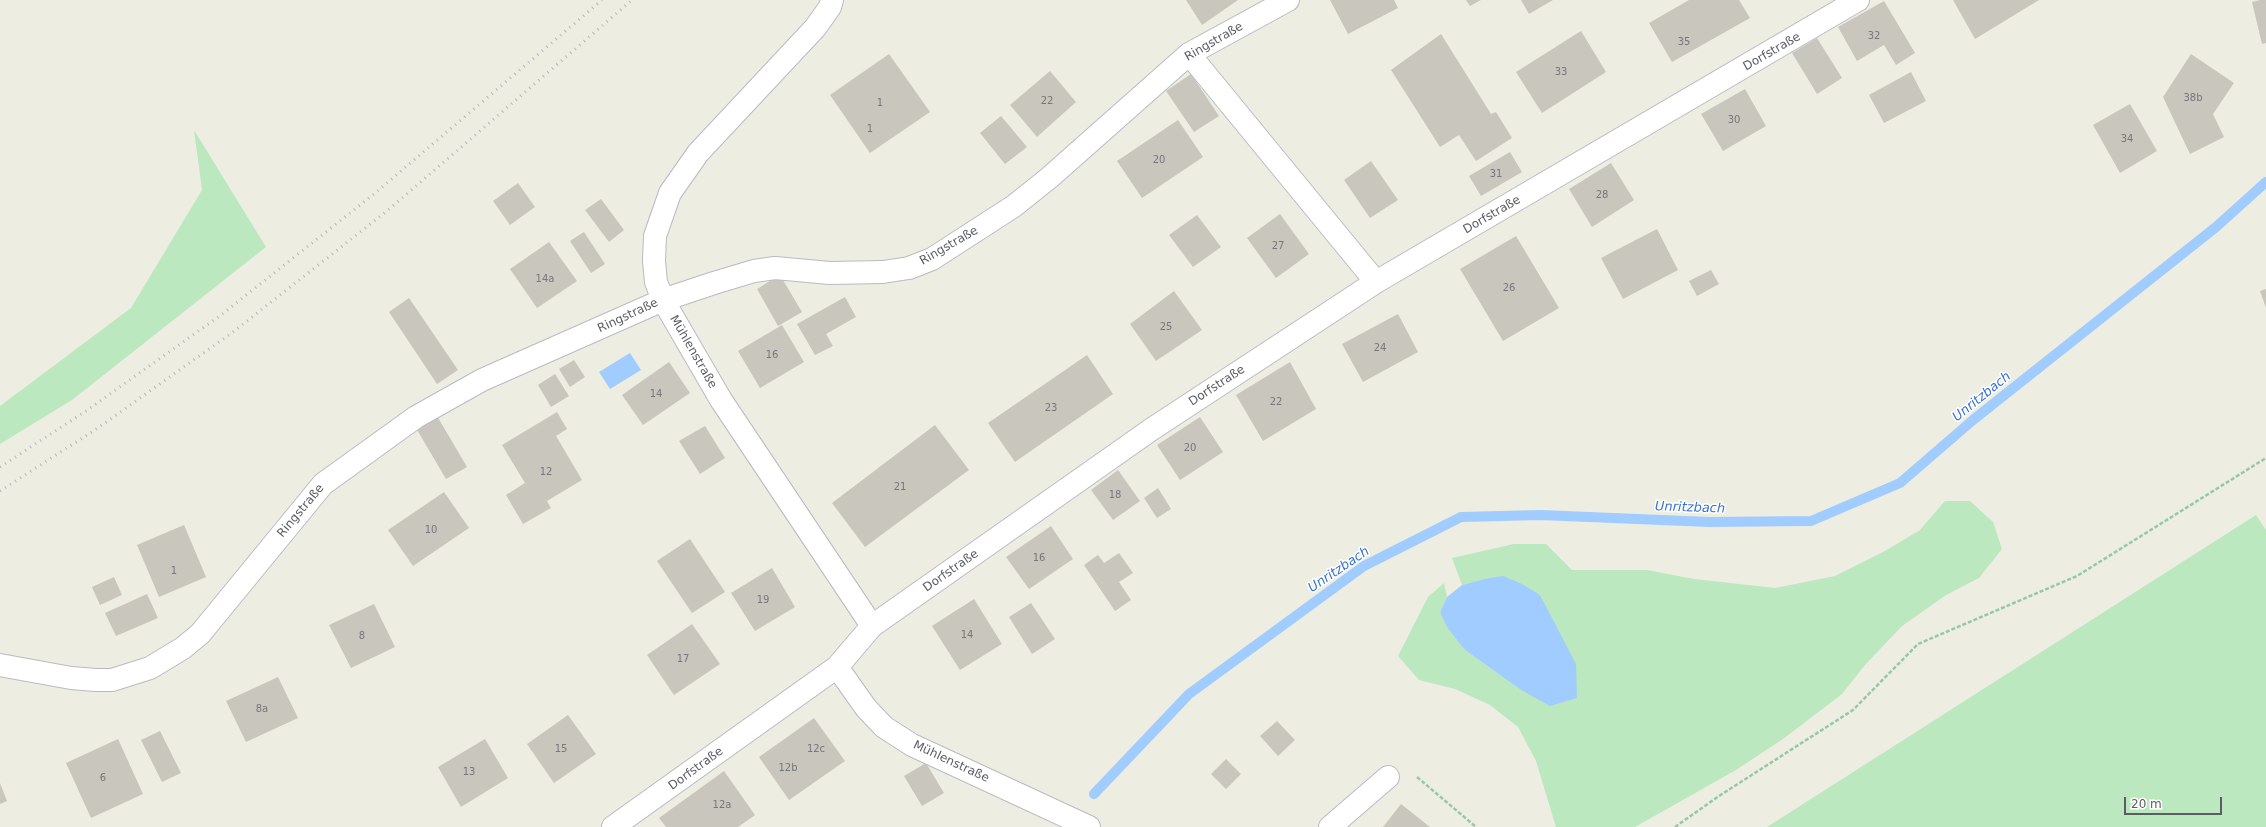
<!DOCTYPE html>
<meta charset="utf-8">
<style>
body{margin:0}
#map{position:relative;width:2266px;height:827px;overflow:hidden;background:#eeede1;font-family:"DejaVu Sans",sans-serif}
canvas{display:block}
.scale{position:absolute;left:2124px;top:797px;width:98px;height:18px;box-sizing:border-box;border:2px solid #5a5d64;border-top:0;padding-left:5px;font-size:12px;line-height:14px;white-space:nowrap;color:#5a5d64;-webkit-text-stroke:3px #fff;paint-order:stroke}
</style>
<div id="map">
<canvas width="2266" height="827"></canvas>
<div class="scale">20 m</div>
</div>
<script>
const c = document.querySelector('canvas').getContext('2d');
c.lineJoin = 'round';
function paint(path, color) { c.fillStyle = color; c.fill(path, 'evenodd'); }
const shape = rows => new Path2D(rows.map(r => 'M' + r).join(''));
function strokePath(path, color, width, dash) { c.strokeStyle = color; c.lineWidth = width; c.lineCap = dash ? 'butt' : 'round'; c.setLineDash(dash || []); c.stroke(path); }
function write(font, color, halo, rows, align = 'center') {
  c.font = font + ' "DejaVu Sans",sans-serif'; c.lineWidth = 3; c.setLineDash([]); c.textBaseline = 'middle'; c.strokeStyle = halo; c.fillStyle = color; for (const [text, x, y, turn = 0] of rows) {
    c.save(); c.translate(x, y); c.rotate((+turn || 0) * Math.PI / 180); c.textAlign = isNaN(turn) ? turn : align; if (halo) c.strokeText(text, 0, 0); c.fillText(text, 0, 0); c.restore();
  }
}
paint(shape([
 [194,130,266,247,72,400,0,444,0,406,131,308,202,190],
 [1945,501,1970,501,1993,522,2002,549,1979,578,1946,595,1902,626,1865,665,1842,694,1783,739,1736,770,1635,827,1556,827,1536,761,1518,727,1490,705,1455,689,1419,680,1398,656,1428,597,1444,583,1447,597,1440,612,1465,650,1521,690,1550,616,1540,595,1484,579,1462,585,1452,558,1514,544,1546,544,1572,570,1647,570,1694,579,1775,588,1835,576,1885,551,1920,530],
 [2256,515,2266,530,2266,827,1767,827]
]), '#bbe8bf');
paint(shape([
 [630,353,641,370,610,389,599,372],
 [1503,576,1522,584,1540,595,1576,664,1577,698,1550,706,1521,690,1465,650,1447,627,1440,612,1447,597,1462,585,1484,579]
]), '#a0ccff');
strokePath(shape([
 [1094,794,1189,694,1364,566,1461,517,1541,515,1709,522,1811,521,1900,483,1973,420,2216,227,2266,182]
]), '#a0ccff', 10);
paint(shape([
 [1186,0,1238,0,1202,25],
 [1330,0,1394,0,1398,8,1348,34],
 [1466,0,1481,0,1470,6],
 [1521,0,1553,0,1529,14],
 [1689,0,1739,0,1750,18,1672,62,1649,23],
 [1953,0,2039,0,1975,39],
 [2260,0,2266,0,2266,43,2262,44,2252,2],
 [1884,1,1915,53,1896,65,1884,45,1857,61,1838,27],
 [1581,31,1606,72,1542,113,1516,72],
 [1441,34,1491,114,1496,112,1512,138,1476,161,1459,135,1440,147,1391,70],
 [1817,38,1842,78,1817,94,1792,53],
 [889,54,930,112,870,153,830,95],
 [2191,54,2234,83,2213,114,2224,137,2190,154,2163,97],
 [1050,71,1076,102,1037,137,1010,105],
 [1911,72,1926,101,1884,123,1869,95],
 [1191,74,1219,116,1194,132,1166,91],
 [1745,89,1766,126,1723,151,1701,114],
 [2130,104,2157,151,2120,173,2093,125],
 [1001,116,1027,147,1005,164,980,133],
 [1178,120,1203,157,1142,198,1117,161],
 [1510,152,1522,172,1481,196,1469,176],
 [1371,161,1398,200,1370,218,1344,180],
 [1611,163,1634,200,1592,227,1569,189],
 [518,183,535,207,510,225,493,201],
 [601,199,624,230,609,242,585,210],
 [1280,214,1309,254,1276,278,1247,238],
 [1197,215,1221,247,1193,267,1169,235],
 [1657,229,1678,270,1623,299,1601,258],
 [584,232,605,264,591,273,570,241],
 [1516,236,1559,308,1503,341,1460,269],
 [549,242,577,281,537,308,510,269],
 [1711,270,1719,284,1697,296,1689,281],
 [780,275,802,312,778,326,757,289],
 [2266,289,2266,308,2260,291],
 [1174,291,1202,330,1156,361,1130,324],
 [845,297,856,317,826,334,833,346,815,355,797,324],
 [409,298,458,370,437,384,389,312],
 [1398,314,1418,352,1363,382,1342,344],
 [782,325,804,362,760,388,738,351],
 [1087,355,1113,394,1015,462,988,423],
 [574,360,585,377,570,387,559,369],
 [669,362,690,393,643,425,622,395],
 [1290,362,1316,409,1263,441,1236,395],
 [555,374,569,396,551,407,538,385],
 [557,412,567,429,556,436,582,480,547,501,551,508,523,524,506,495,525,483,502,445],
 [437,416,467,467,446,479,416,428],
 [1200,417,1223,452,1180,480,1157,445],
 [935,425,969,470,865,547,832,503],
 [705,426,725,458,700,474,679,441],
 [1118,470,1140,501,1113,520,1091,490],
 [1158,488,1171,509,1157,518,1144,498],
 [444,492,469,528,413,566,388,530],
 [184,525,206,577,159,597,137,545],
 [1051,526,1073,559,1029,589,1006,557],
 [690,539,725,592,692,613,657,561],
 [1119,553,1133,573,1119,582,1131,600,1115,611,1084,565,1098,555,1104,563],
 [772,568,795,607,755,631,731,593],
 [114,577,122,595,100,605,92,587],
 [147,594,158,618,116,636,105,613],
 [974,599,1002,644,960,670,932,626],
 [1031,603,1055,639,1032,654,1009,617],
 [374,604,395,647,351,668,329,625],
 [692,624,720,664,674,695,647,655],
 [278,677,298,718,246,742,226,701],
 [568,715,596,754,554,783,527,744],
 [814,718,845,761,789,800,759,757],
 [1277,721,1295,740,1278,756,1260,736],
 [160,731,181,773,162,782,141,740],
 [118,739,143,794,91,818,66,763],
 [485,739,508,778,461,807,438,767],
 [1226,759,1241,774,1226,789,1211,774],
 [926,763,944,793,922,806,904,776],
 [724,771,755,815,738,827,666,827,659,818],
 [0,783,7,801,0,804],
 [1401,804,1430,827,1383,827]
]), '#c9c6be');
const minor = shape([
 [832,0,830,7,815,28,698,153,670,193,655,236,654,261,656,282,663,300,721,400,872,626],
 [1189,54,1376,282],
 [0,665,71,678,96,680,112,680,150,668,183,648,200,634,323,484,416,417,482,380,663,300,714,283,754,271,775,268,830,273,883,272,909,268,932,259,1014,206,1049,178,1189,54,1288,0],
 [837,667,866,708,884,727,912,745,1089,827],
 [613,827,837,667,872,626,1152,429,1376,282,1858,0],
 [1330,827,1388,777]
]);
strokePath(minor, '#b9bbc2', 24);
strokePath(shape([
 [1417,777,1476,827],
 [1675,827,1719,796,1853,710,1918,644,2077,576,2266,458]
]), '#94c9a8', 2.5, [4, 2]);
strokePath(minor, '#fff', 22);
strokePath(shape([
 [0,467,86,411,221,315,374,194,602,0],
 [0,491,95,430,233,332,387,211,632,0]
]), '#b5b6b7', 3, [1, 5]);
write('10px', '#76777a', null, [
 ["32",1874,36],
 ["35",1684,42],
 ["33",1561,72],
 ["38b",2193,98],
 ["22",1047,101],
 ["1",880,103],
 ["30",1734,120],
 ["1",870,129],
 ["34",2127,139],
 ["20",1159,160],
 ["31",1496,174],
 ["28",1602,195],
 ["27",1278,246],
 ["14a",545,279],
 ["26",1509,288],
 ["25",1166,327],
 ["24",1380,348],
 ["16",772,355],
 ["14",656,394],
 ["22",1276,402],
 ["23",1051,408],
 ["20",1190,448],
 ["12",546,472],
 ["21",900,487],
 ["18",1115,495],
 ["10",431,530],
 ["16",1039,558],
 ["1",174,571],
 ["19",763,600],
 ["14",967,635],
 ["8",362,636],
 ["17",683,659],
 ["8a",262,709],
 ["15",561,749],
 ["12c",816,749],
 ["12b",788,768],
 ["13",469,772],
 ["6",103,778],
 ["12a",722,805]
]);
write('12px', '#5a5d64', '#fff', [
 ["Ringstraße",1214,42,-30],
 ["Dorfstraße",1772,52,-30],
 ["Dorfstraße",1492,215,-30],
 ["Ringstraße",949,246,-30],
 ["Ringstraße",628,316,-25],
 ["Mühlenstraße",693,352,60],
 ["Dorfstraße",1217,386,-33],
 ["Ringstraße",301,511,-50],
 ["Dorfstraße",951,571,-35],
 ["Mühlenstraße",951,762,25],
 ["Dorfstraße",696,769,-36]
]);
write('italic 13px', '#3872cd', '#fff', [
 ["Unritzbach",1982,397,-39],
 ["Unritzbach",1690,508,2],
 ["Unritzbach",1339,570,-34]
]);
</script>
